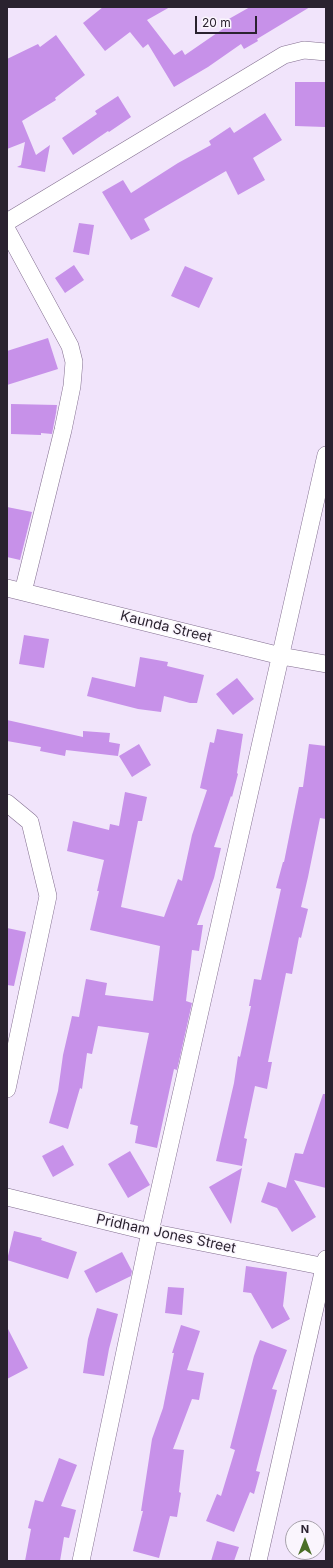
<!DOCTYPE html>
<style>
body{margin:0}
#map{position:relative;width:333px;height:1568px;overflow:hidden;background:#f1e4fb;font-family:Inter,sans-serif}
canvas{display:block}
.frame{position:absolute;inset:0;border:8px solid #2a222f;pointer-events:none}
.north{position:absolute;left:285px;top:1520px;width:40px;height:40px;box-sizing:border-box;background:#faf5fd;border:1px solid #a7a1ab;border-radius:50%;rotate:0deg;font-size:11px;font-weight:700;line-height:16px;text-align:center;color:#2a222f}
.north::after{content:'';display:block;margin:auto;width:14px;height:18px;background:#4a6e26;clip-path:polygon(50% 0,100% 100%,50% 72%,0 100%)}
.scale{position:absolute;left:195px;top:16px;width:62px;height:18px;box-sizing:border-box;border:2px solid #2a222f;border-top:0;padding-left:5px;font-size:12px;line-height:14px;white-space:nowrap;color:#2a222f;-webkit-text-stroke:3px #faf5fd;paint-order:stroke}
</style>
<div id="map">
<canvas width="333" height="1568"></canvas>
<div class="frame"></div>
<div class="north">N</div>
<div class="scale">20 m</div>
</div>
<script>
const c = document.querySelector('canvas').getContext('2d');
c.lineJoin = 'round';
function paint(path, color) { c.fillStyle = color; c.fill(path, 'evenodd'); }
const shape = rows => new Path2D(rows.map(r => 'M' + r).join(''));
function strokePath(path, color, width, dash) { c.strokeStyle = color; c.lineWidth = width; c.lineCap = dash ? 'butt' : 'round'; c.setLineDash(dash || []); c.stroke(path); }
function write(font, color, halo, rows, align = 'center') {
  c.font = font + ' Inter,sans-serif'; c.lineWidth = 3; c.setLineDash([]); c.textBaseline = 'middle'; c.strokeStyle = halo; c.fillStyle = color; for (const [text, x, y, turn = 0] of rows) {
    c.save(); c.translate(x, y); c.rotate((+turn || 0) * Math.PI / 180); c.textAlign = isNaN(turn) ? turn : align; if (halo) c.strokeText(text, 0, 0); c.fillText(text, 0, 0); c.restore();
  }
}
paint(shape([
 [103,7,170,7,147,20,174,55,182,50,185,55,230,24,227,20,250,7,310,7,257,39,258,41,244,49,241,44,208,67,174,87,148,44,143,48,130,32,105,51,83,23],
 [56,35,85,75,55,98,56,100,22,121,36,155,50,145,45,172,17,167,21,165,25,142,7,149,7,59,38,44,40,47],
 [295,82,325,82,325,127,295,126],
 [118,96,131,117,109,132,108,131,73,155,62,138,97,114,95,111],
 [265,113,282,140,253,158,265,180,238,195,226,171,144,219,150,230,131,240,102,192,123,180,131,193,178,163,211,145,209,141,230,127,234,133],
 [79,223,94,225,89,255,73,252],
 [74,265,84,280,65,293,55,278],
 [185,266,213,278,199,308,171,296],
 [48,338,58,369,7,385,7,351],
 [11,404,57,405,56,413,52,434,41,433,41,435,11,434],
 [7,507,32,512,20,560,7,557],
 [24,635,49,639,44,668,19,664],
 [140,657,168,662,167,666,204,675,197,703,190,703,164,696,161,712,138,709,87,696,92,677,135,687],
 [237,678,254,699,233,715,216,694],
 [7,720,83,737,83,731,110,733,109,742,120,744,118,756,66,750,65,756,40,751,41,747,7,741],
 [217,729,243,734,237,773,238,774,232,797,231,796,214,847,221,848,214,878,197,925,203,925,199,951,192,950,186,1001,192,1003,177,1070,174,1069,157,1148,135,1143,138,1126,130,1124,149,1033,98,1026,92,1054,87,1053,82,1089,80,1088,68,1129,49,1123,58,1091,63,1055,72,1016,79,1017,86,979,107,983,105,995,153,1001,160,946,90,930,99,891,97,891,104,860,67,851,73,821,109,830,110,824,119,826,125,792,147,797,142,821,138,821,121,907,164,917,178,879,182,881,192,835,207,790,200,788,210,742,214,743],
 [139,744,151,765,132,777,119,756],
 [309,744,326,746,326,819,320,818,308,877,301,907,308,909,301,938,299,937,292,974,286,973,268,1062,272,1062,267,1089,255,1086,244,1138,247,1139,242,1166,216,1161,234,1083,238,1056,240,1057,251,1006,249,1006,254,979,261,980,281,889,276,888,283,862,284,862,299,787,303,787],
 [7,928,26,932,14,986,7,985],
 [323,1094,326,1094,326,1188,294,1180,316,1217,292,1232,277,1208,261,1202,268,1182,286,1188,295,1153,303,1154],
 [63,1145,74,1165,53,1177,42,1156],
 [130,1151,150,1185,128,1198,108,1164],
 [242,1168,231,1224,209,1187],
 [14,1231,42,1238,41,1240,77,1252,68,1279,7,1260],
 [122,1252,132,1271,131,1276,96,1293,84,1271],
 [246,1266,287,1272,283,1306,290,1319,272,1329,251,1293,243,1292],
 [168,1287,184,1288,182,1315,165,1313],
 [97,1308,118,1314,109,1349,104,1376,83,1373,88,1339],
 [181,1325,200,1331,187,1370,204,1373,199,1400,192,1399,173,1449,184,1450,179,1492,181,1493,177,1517,170,1516,159,1558,133,1551,143,1511,141,1511,152,1439,163,1408,174,1353,172,1353],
 [7,1327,28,1368,7,1379],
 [260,1340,287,1350,272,1389,277,1390,256,1471,260,1472,254,1494,250,1492,234,1532,206,1521,217,1494,221,1496,235,1450,230,1448,254,1356],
 [59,1458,77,1465,61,1506,76,1510,69,1538,64,1537,60,1561,25,1561,31,1529,28,1528,35,1500,43,1502],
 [217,1541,239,1547,234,1561,211,1561]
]), '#c791e9');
const street = shape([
 [7,222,284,55,304,50,326,52],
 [7,230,70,346,74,362,72,386,63,430,23,592],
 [7,588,281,656,326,664],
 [7,803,30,822,48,896,7,1089],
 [7,1197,150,1232,326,1267],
 [81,1561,150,1232,326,455],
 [258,1561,326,1259]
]);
strokePath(street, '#836f90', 18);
strokePath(street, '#fff', 17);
write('14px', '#2a222f', '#faf5fd', [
 ["Kaunda Street",166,627,14],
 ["Pridham Jones Street",166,1234,12]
]);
</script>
